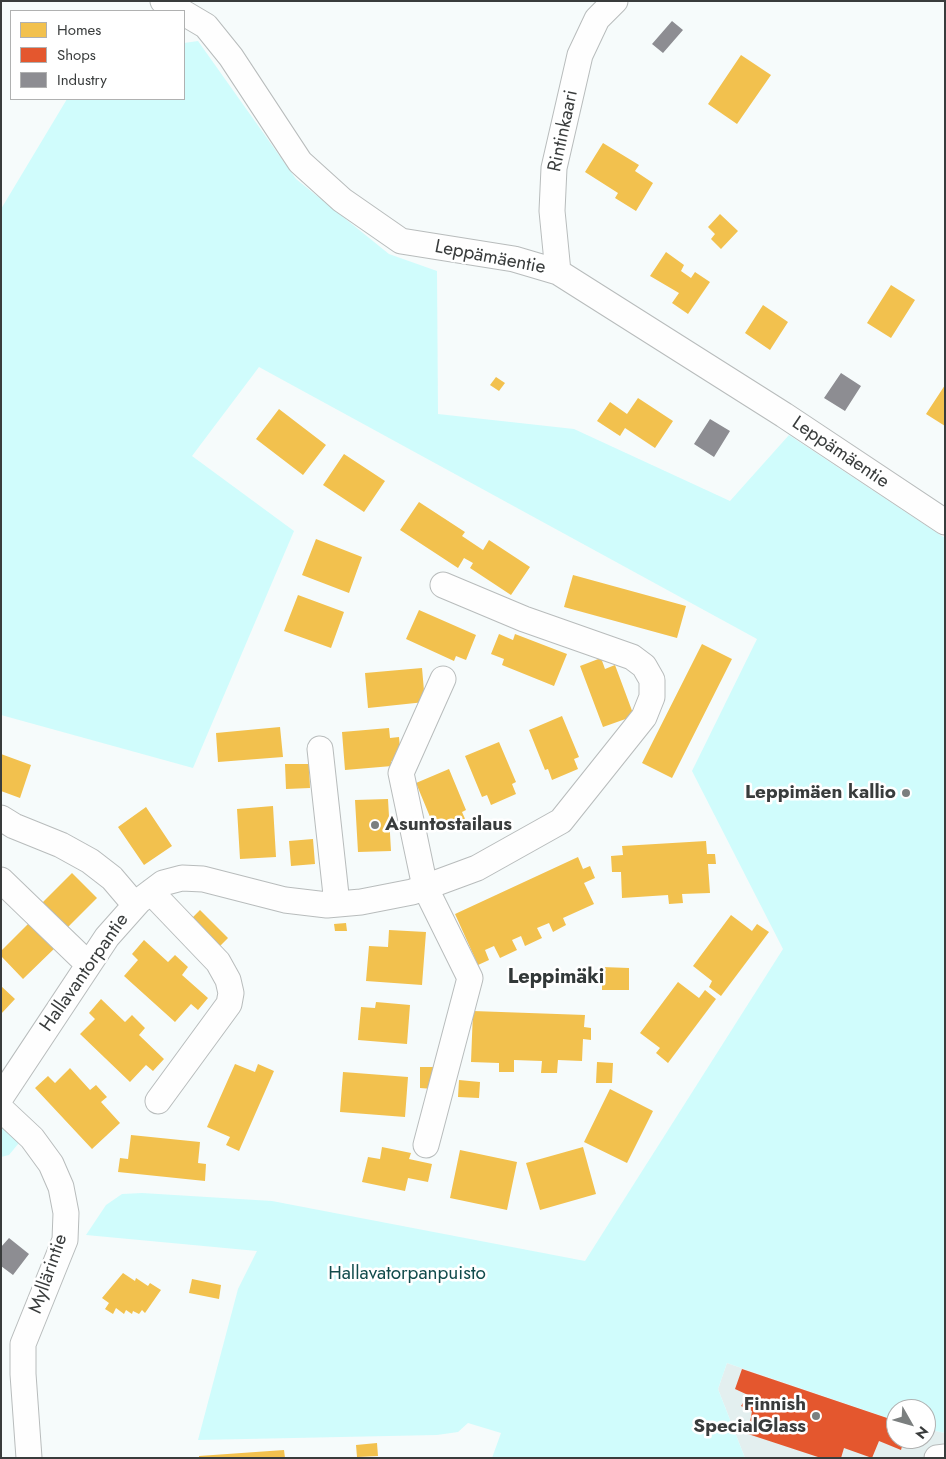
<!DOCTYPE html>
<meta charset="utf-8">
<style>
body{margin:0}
#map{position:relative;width:946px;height:1459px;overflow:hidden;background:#f6fbfb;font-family:Jost,sans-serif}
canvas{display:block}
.frame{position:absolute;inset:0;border:2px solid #393c3c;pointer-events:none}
.legend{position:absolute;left:10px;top:10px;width:175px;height:90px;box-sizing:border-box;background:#fff;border:1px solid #b0b1b1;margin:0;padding:6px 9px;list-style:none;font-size:15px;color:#393c3c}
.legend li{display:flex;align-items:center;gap:10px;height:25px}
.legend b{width:25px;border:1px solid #b0b1b1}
.north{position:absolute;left:886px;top:1399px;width:50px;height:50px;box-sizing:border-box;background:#fff;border:1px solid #b0b1b1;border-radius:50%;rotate:128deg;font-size:14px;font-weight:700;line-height:20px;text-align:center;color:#393c3c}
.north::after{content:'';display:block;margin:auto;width:18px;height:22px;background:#7b7f7f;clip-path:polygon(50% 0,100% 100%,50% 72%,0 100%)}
</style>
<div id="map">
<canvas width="946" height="1459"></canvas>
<div class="frame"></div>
<ul class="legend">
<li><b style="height:14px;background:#f2c14e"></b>Homes</li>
<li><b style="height:14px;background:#e4572e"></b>Shops</li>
<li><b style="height:14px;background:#8d8d92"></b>Industry</li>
</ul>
<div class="north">N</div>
</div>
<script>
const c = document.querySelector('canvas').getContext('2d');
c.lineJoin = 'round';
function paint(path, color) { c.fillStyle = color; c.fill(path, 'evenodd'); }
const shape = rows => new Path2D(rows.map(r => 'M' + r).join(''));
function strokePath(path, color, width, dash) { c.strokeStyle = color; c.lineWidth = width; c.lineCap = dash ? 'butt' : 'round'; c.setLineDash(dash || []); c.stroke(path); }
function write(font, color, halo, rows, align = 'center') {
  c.font = font + ' Jost,sans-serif'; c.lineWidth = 5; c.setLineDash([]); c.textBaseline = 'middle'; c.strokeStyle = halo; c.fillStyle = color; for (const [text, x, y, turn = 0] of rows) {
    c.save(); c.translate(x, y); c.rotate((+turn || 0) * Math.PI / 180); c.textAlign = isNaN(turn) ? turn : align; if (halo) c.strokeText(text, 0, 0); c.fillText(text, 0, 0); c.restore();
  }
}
paint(shape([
 [727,1363,896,1421,896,1439,926,1439,926,1429,945,1433,945,1458,745,1458,718,1389]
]), '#e3efef');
paint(shape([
 [198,41,296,179,389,254,437,271,438,414,574,429,730,501,789,435,945,538,945,1433,926,1429,926,1409,896,1409,896,1421,727,1363,718,1389,745,1458,492,1458,501,1433,468,1423,458,1432,437,1435,198,1440,238,1289,257,1251,86,1235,106,1205,122,1194,142,1193,272,1201,585,1261,783,949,692,771,757,639,259,367,192,456,294,531,193,768,1,715,1,209,67,99,184,99,184,43],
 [1,1118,23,1138,9,1155,1,1157]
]), '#d0fcfc');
paint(shape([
 [741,55,771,75,737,124,708,104],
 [603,143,639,165,635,171,653,183,636,211,615,198,618,193,585,172],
 [720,214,738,231,721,249,711,239,715,234,708,227],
 [666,252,684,265,681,271,691,278,695,272,710,282,688,314,672,303,679,293,650,276],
 [891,285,915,300,891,338,867,323],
 [763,305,788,322,770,350,745,333],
 [496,377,505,383,499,391,490,385],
 [945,385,945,426,926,414],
 [638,398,673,421,655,448,625,428,620,436,597,421,610,402,627,414],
 [279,409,326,445,303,475,256,439],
 [344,454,385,481,364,512,323,485],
 [419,502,465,532,462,536,483,550,489,540,530,567,511,595,470,568,473,563,464,558,458,568,400,530],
 [316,539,362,557,349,593,302,575],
 [573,575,686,606,677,638,564,607],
 [298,595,344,612,331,648,284,631],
 [419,610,476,635,466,660,456,656,454,661,406,639],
 [499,634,513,640,515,634,567,654,554,686,502,665,504,659,491,654],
 [702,644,732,659,672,778,642,763],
 [601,658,605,669,615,665,634,716,603,727,580,666],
 [422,668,425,702,368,708,365,673],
 [562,716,579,757,574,759,578,769,552,780,548,769,545,770,529,730],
 [280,727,283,757,218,762,216,733],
 [389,728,390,738,399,737,401,760,391,761,392,766,345,770,342,732],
 [499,742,516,782,512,784,516,794,491,805,487,795,482,797,465,756],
 [1,754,31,765,20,798,1,791],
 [285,764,309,764,310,788,286,789],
 [449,769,466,810,462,812,466,821,441,832,437,822,433,824,416,783],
 [388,799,391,851,358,852,355,800],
 [273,806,276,857,240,859,237,809],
 [146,807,172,846,144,865,118,827],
 [313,839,315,864,291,866,289,841],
 [706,841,707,854,715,854,716,864,708,864,710,893,682,894,683,903,669,904,668,895,622,898,621,872,612,872,611,856,623,855,622,846],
 [578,857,583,869,590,866,595,878,584,883,594,904,563,918,566,925,553,932,549,923,537,928,542,938,525,946,521,936,512,940,517,950,500,958,494,946,485,950,489,960,478,965,455,914],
 [72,873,97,898,63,932,38,907],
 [200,910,228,938,217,949,188,922],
 [731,915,752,931,757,924,769,932,721,996,709,987,712,981,693,966],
 [33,919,58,945,23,979,1,956,1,951],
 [346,923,347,931,335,931,334,924],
 [389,930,426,932,422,985,366,981,369,946,388,947],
 [144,940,168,962,175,955,188,967,182,975,208,998,198,1010,191,1004,175,1022,124,976,138,960,132,954],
 [602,967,629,968,629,990,602,990],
 [678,982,699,998,705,990,716,999,668,1063,656,1053,660,1048,640,1033],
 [1,986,15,999,1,1014],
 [101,999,125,1022,132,1015,145,1028,139,1035,164,1059,153,1071,146,1065,130,1082,80,1034,95,1019,89,1013],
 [376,1002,410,1005,407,1044,358,1040,361,1007,375,1008],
 [473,1011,585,1015,584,1027,591,1028,591,1040,583,1039,582,1061,558,1060,557,1073,541,1073,542,1061,514,1060,514,1072,499,1072,499,1063,471,1062],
 [597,1062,613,1063,612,1083,596,1083],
 [235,1064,255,1072,258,1064,274,1071,239,1151,226,1145,230,1137,207,1127],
 [420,1067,433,1067,433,1089,420,1088],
 [70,1068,90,1090,96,1085,107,1097,101,1102,120,1123,92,1149,35,1088,48,1076,55,1083],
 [343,1072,408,1077,405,1117,340,1112],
 [459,1080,480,1082,479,1098,458,1097],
 [610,1089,653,1111,627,1163,584,1142],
 [131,1135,200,1142,198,1163,206,1164,205,1181,118,1172,120,1158,128,1159],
 [382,1147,411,1153,409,1159,432,1164,428,1182,408,1178,405,1191,362,1182,368,1157,380,1159],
 [583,1147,596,1194,540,1210,526,1163],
 [460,1150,517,1162,507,1210,450,1198],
 [123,1273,135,1281,136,1278,148,1286,150,1283,161,1290,145,1313,142,1310,139,1314,133,1311,132,1314,126,1310,124,1314,116,1308,113,1314,105,1309,109,1303,102,1298],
 [192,1279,221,1285,219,1299,189,1293],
 [377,1443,378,1456,357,1457,356,1445],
 [284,1450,285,1458,199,1458,199,1456]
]), '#f2c14e');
paint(shape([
 [742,1369,896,1421,896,1439,904,1439,901,1450,879,1441,872,1458,844,1448,841,1458,821,1458,748,1434,752,1411,741,1406,748,1395,735,1389]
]), '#e4572e');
paint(shape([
 [672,21,683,30,663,53,652,44],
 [841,373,861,386,845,411,824,398],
 [710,419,730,431,714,457,694,444],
 [9,1238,29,1254,13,1275,1,1266,1,1247]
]), '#8d8d92');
const minor = shape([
 [163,1,181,11],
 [184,13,206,26,231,57,300,162,342,200,401,241,514,259,558,272,784,415,945,522],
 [558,272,552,211,554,168,580,55,597,19,615,1],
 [320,749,337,904],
 [1,818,14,826,61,845,90,861,112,878,135,905],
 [1,880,88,964],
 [151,892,218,962,228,980,231,993,229,1004,158,1101],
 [1,1097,107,937,139,901,163,883,182,878,203,879,285,900,327,905,361,902,412,892,477,868,561,821,644,717,652,697,652,680,644,666,632,657,524,619,443,585],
 [1,1109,32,1138,51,1164,61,1187,66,1213,65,1240,23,1344,23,1374,29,1458],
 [426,1145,470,978,425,887,401,773,443,679],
 [937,1458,945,1457]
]);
strokePath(minor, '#b8bcbc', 27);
strokePath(minor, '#fefefe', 25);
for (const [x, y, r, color] of [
 [906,793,5,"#7b7f7f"],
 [375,825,5,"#7b7f7f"],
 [816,1416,5,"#7b7f7f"]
]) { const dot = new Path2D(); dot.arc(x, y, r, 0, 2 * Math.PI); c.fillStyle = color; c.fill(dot); strokePath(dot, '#fff', 2); }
write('19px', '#393c3c', '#fff', [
 ["Rintinkaari",564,131,-78],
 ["Leppämäentie",490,258,11],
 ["Leppämäentie",840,453,34],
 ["Hallavantorpantie",85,973,-55],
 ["Myllärintie",49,1274,-71]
]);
write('bold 19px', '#393c3c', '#fff', [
 ["Leppimäen kallio",896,793],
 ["Asuntostailaus",385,825,"left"],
 ["Finnish",806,1405],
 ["SpecialGlass",806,1427]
], 'right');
write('19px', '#114b4c', '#fff', [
 ["Hallavatorpanpuisto",407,1274]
]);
write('bold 20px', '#323838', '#fff', [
 ["Leppimäki",556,978]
]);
</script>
